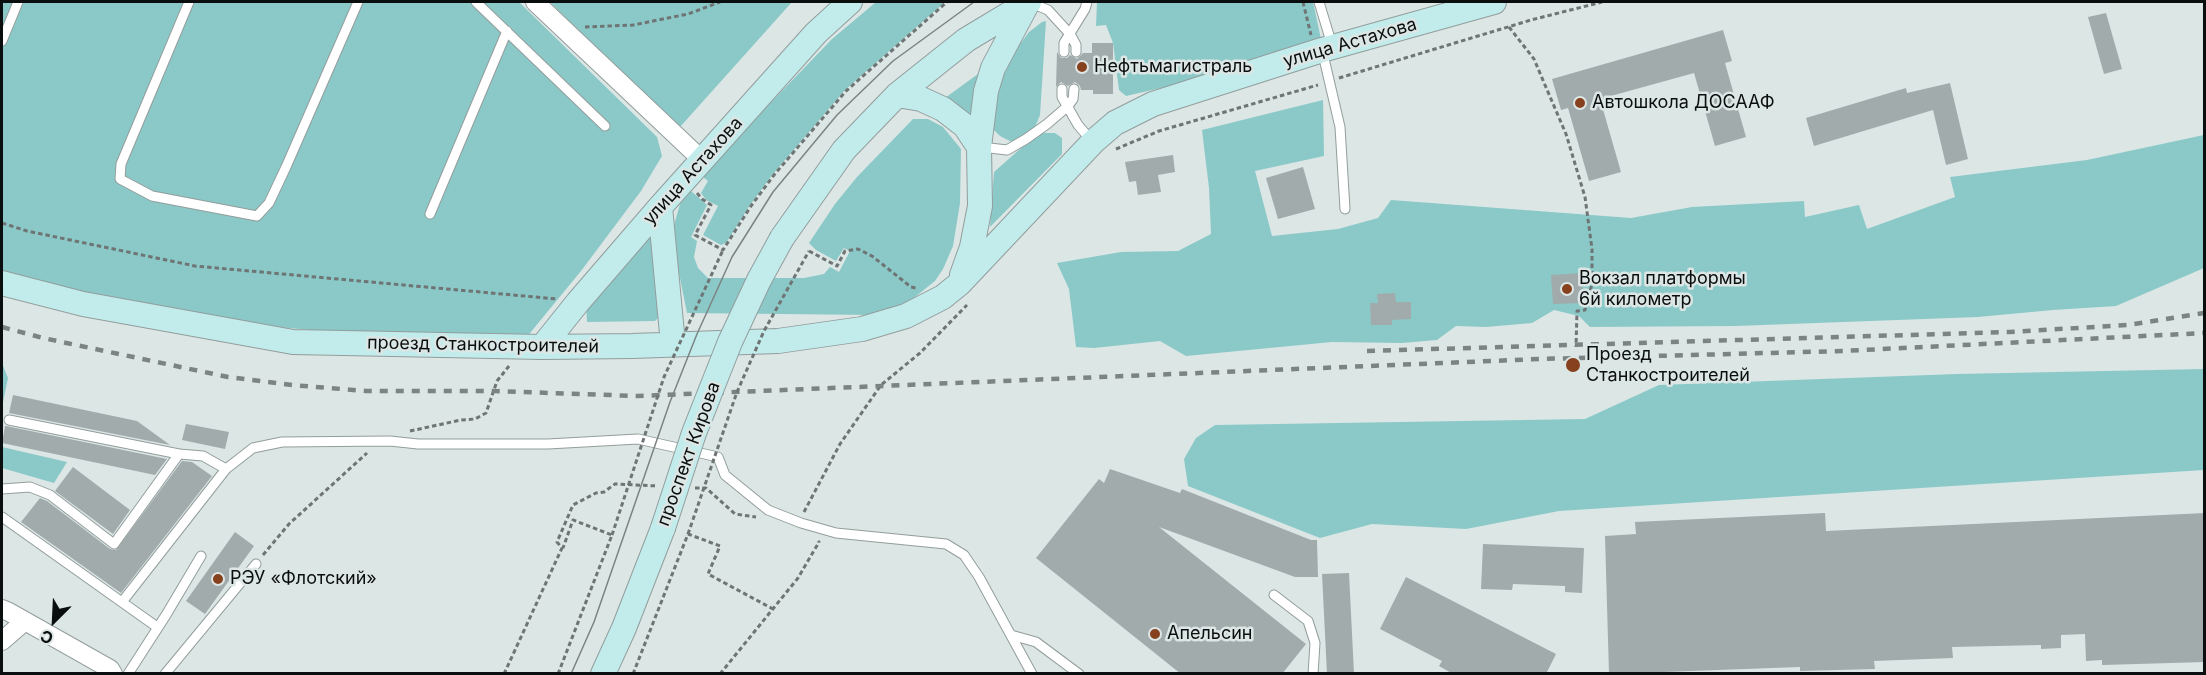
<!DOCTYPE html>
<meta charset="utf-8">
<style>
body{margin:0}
#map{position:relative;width:2206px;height:675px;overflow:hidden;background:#dbe6e5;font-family:Inter,sans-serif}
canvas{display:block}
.frame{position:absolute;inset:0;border:3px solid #0b0e0e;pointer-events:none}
.north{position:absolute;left:24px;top:591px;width:60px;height:60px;-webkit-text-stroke:4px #dbe6e5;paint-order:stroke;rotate:204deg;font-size:16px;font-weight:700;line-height:24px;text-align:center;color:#0b0e0e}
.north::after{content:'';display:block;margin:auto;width:21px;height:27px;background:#0b0e0e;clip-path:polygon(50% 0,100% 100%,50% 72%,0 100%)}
</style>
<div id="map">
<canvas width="2206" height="675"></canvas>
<div class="frame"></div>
<div class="north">С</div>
</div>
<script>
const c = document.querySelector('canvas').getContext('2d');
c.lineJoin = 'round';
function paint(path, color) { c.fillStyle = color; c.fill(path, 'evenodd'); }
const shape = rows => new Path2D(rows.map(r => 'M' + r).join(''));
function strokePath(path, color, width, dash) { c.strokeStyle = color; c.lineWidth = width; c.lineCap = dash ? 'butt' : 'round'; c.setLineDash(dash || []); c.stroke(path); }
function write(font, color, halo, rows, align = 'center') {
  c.font = font + ' Inter,sans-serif'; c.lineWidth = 5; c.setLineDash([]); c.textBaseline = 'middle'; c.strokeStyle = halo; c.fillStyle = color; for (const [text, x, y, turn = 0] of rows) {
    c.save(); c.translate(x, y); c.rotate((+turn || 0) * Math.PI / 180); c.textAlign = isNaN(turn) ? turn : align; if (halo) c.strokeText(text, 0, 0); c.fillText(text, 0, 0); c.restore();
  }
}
paint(shape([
 [2,2,519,2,657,137,662,156,641,191,581,271,521,344,408,339,256,325,76,293,2,272],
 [550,2,792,2,680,127,599,51],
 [876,2,945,2,845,90,773,174,750,205,726,243,721,245,703,235,718,206,706,200,701,193,708,181,703,177,754,120,832,39],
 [1097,2,1313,2,1321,39,1222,74,1126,96,1119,90,1113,43,1106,25,1096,26],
 [1046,21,1040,115,1033,132,1013,142,1010,141,1000,136,991,127,989,105,1017,48,1029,32,1042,22],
 [989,66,970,117,938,103],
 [1323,100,1324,156,1255,171,1272,236,1338,229,1378,218,1391,200,1631,218,1692,207,1804,201,1805,217,1859,205,1867,229,1955,197,1950,177,2087,160,2204,135,2204,268,2116,306,2053,310,1978,317,1736,326,1590,327,1579,316,1554,310,1532,323,1486,327,1456,326,1437,340,1402,343,1332,342,1186,356,1160,341,1094,348,1076,347,1069,289,1057,263,1121,252,1178,251,1211,234,1209,188,1202,130],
 [913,119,928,119,943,127,961,149,960,203,953,246,943,269,935,281,910,301,875,315,687,313,679,273,674,225,680,204,691,191,707,205,691,237,697,241,694,257,698,268,708,278,804,278,824,274,830,267,839,272,850,251,844,248,836,261,816,250,809,243,835,204,857,177],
 [1043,133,1055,133,1062,138,1062,154,990,227,994,172,1029,141],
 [651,236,656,236,664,312,655,321,587,322,586,304],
 [2,363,8,378,2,407],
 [2204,369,2204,470,1559,511,1466,529,1372,524,1320,538,1188,486,1184,459,1196,438,1215,425,1585,419,1659,385,1957,374],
 [2,447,67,462,54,483,2,468]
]), '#8bc9c8');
paint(shape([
 [2106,13,2122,69,2104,74,2088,17],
 [1723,30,1732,61,1725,63,1746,137,1715,146,1694,73,1600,99,1621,172,1589,181,1568,108,1561,110,1552,79],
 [1092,43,1113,43,1113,94,1093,94,1093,90,1081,90,1080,86,1075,82,1068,86,1061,82,1056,87,1057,52,1061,58,1067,58,1070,55,1077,59,1083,53,1092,53],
 [1950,83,1968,159,1946,165,1933,110,1814,146,1806,118,1906,88,1907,93],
 [1173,155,1175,172,1158,175,1161,192,1138,195,1136,181,1129,182,1125,162],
 [1303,167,1315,209,1278,219,1266,178],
 [1582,273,1583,303,1553,304,1551,275],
 [1395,293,1396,302,1411,302,1411,319,1392,320,1392,325,1371,325,1370,303,1378,303,1377,294],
 [13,395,137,421,170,445,9,413],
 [186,424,229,432,225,449,182,440],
 [5,426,6,426,167,459,155,475,2,443],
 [182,461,192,462,212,476,121,593,21,522,40,498,47,501,110,549,116,550],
 [73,467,130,510,113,534,55,491],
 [1110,469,1180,493,1182,489,1311,540,1317,540,1318,577,1295,577,1159,527,1306,644,1282,674,1181,674,1036,558,1099,479,1104,483],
 [1825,513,1826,531,2205,513,2205,662,2102,665,2102,660,2086,661,2085,634,2061,635,2061,648,2041,649,2041,645,1952,647,1953,658,1874,661,1875,669,1800,671,1800,667,1609,674,1605,536,1636,534,1635,522],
 [235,532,254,546,205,614,186,601],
 [1483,544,1584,548,1582,593,1565,592,1565,586,1513,584,1512,590,1481,589],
 [1349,573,1354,674,1327,674,1322,574],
 [1406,577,1556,654,1546,674,1453,674,1439,666,1442,661,1380,629]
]), '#a1abab');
const lane = shape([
 [189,2,121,164,120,179,152,196,257,216,269,203,286,167,358,2],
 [476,2,605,126],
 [1029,2,1048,10,1070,34,1076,45,1076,52],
 [1319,2,1332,45],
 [2,41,18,2],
 [1322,50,1340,127,1345,209],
 [1064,52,1064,43,1085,9,1087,2],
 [1062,89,1062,97,1078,125,1091,140],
 [981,147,1007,150,1026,139,1047,124,1068,106,1073,99,1074,89],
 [430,214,507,31],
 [226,469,253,448,282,442,390,441,418,444,548,444,638,439,718,457,725,475,768,510,801,523,836,533,946,544,964,555,979,577,1032,674],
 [2,489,30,487,50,495,114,544,179,454,9,420],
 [2,517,157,627],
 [1274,595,1308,621,1315,643,1313,674],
 [122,602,226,469,203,456,179,454],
 [1011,635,1036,642,1079,674],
 [128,674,166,615,201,556],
 [165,674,256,564]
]);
const street = shape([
 [535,2,702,160],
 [2,609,9,612,110,669,113,674],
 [2,641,25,621]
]);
const secondary = shape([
 [897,95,921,99,943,109,965,126,979,147],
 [660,207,673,344],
 [782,238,844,150,897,95,966,40,1029,2],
 [962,275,972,247,980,206,979,147,986,91,993,68,1027,4],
 [2,283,83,304,293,342,542,347,632,346,778,341,862,329,906,316,943,297,959,284,1093,142,1115,123,1153,104,1322,50,1494,2],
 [542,347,578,302,660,207,816,33,850,2],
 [603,674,624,628,663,528]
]);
strokePath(lane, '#929d9c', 11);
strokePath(street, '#929d9c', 20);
strokePath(secondary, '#929d9c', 26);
strokePath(shape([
 [1303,2,1311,35],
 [585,27,633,25,688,14,720,2],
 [1509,27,1534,59,1545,85,1566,134,1585,197,1592,249,1592,284,1585,310,1577,311,1576,347],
 [1339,78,1531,20,1602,2],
 [1116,149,1159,131,1318,85],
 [697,193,702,199,711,205,695,235,723,250,751,206,774,175,846,91,947,2],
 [2,223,27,231,195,266,557,299],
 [809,251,837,266,845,251,858,249,872,256,911,287,916,288],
 [410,431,461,420,475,419,486,413,497,381,509,366],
 [695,488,706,488,735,514,756,517],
 [804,512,840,444,881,385,920,353,967,305],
 [263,555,289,524,367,453],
 [504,674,562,548,557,542,573,505,596,493,604,492,615,484,658,486],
 [558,674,612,535,573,520,563,548],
 [633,674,688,534,720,546,708,574,773,609],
 [720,674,798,578,819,542,818,541]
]), '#6e7574', 3, [4.5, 3]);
strokePath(lane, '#fff', 9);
strokePath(street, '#fff', 18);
strokePath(secondary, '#c2ecec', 24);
strokePath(shape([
 [571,674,594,622,670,402,697,334,732,257,773,192,837,115,893,61,974,2]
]), '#7c8383', 1.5);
strokePath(shape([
 [2,327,43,338,228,377,292,385,366,391,493,391,637,396,1540,359,1843,351,2204,333],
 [1367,351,2009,332,2128,325,2204,313]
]), '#7c8383', 4.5, [8, 8]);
const secondaryBridge = shape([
 [663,528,694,433,730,342,759,280,782,238]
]);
strokePath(secondaryBridge, '#929d9c', 26, []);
strokePath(shape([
 [688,534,737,392,764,331,809,251],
 [612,535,664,377,723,250]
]), '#6e7574', 3, [4.5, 3]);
strokePath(secondaryBridge, '#c2ecec', 24);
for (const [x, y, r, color] of [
 [1082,67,6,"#88411e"],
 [1580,103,6,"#88411e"],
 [1567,289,6,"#88411e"],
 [1573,365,8,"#88411e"],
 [218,579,6,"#88411e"],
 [1155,634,6,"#88411e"]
]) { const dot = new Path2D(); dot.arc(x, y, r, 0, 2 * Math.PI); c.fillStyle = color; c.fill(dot); strokePath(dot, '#dbe6e5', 2); }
write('18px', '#0b0e0e', '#dbe6e5', [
 ["улица Астахова",1350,43,-16],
 ["улица Астахова",693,171,-48],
 ["проезд Станкостроителей",483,345,1],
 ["проспект Кирова",689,454,-70]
]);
write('18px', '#0b0e0e', '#dbe6e5', [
 ["Нефтьмагистраль",1094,67],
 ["Автошкола ДОСААФ",1592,103],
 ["Вокзал платформы",1579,279],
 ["6й километр",1579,300],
 ["Проезд",1586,355],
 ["Станкостроителей",1586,376],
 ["РЭУ «Флотский»",230,579],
 ["Апельсин",1167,634]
], 'left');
</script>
